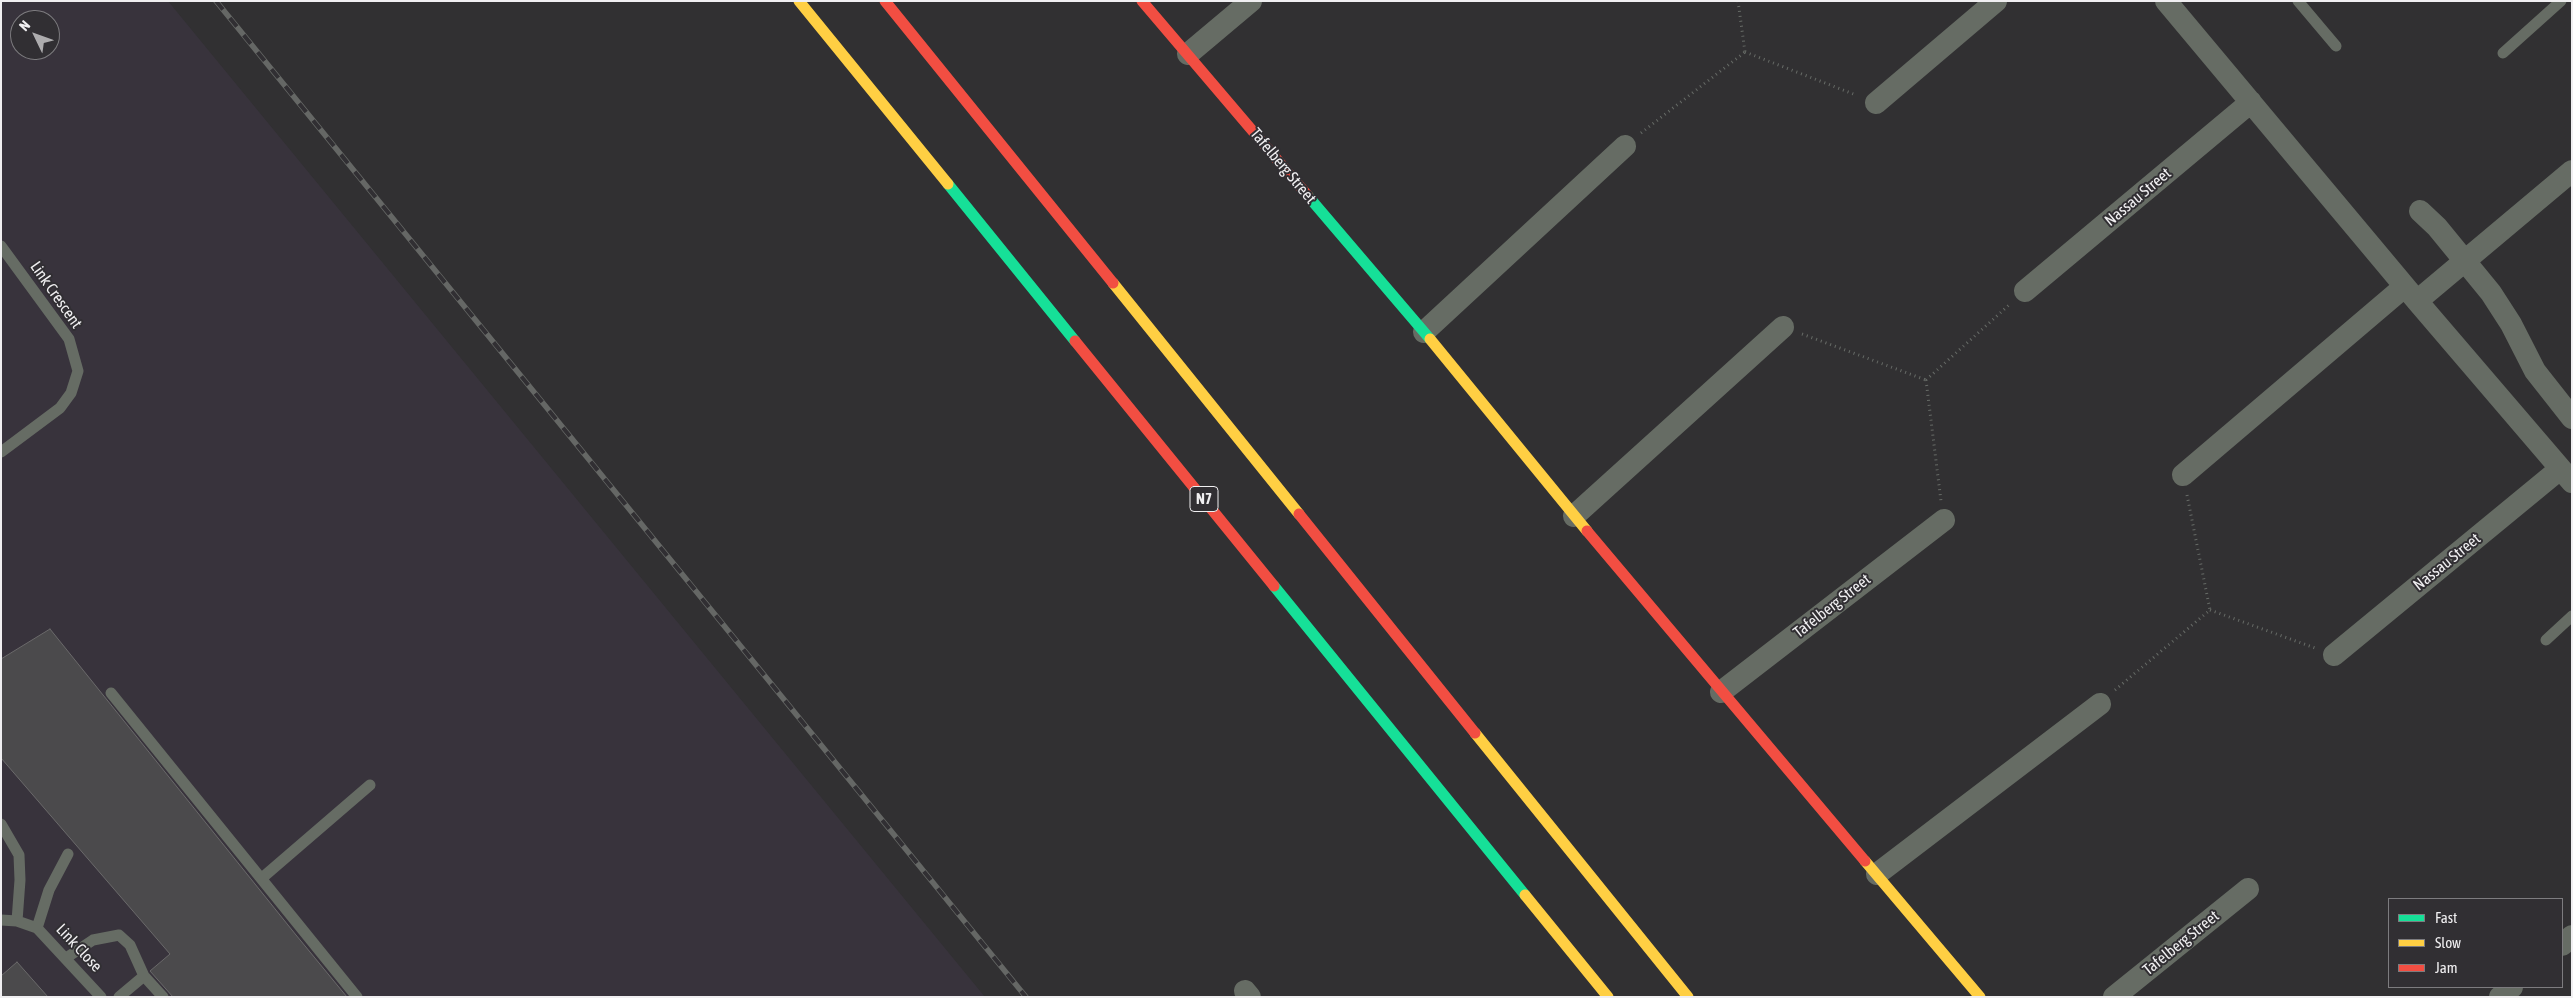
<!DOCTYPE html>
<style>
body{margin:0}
#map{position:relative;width:2573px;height:998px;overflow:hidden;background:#313032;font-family:"Asap Condensed",sans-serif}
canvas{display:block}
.frame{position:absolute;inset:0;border:2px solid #f0eff1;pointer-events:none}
.legend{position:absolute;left:2388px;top:898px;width:175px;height:90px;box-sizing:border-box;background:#312f33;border:1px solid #7d7c7f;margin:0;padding:6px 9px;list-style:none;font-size:15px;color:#f0eff1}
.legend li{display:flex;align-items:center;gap:10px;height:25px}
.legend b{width:25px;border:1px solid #7d7c7f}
.north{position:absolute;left:10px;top:10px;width:50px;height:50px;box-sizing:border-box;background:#312f33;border:1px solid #7d7c7f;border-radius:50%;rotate:312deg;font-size:14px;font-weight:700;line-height:20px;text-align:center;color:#f0eff1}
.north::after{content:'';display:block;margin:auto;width:18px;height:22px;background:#adacae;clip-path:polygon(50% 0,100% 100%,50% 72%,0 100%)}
</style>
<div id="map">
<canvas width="2573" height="998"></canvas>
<div class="frame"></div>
<ul class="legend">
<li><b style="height:6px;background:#16e098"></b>Fast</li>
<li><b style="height:6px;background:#ffcf43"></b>Slow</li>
<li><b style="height:6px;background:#f24e42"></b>Jam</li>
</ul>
<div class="north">N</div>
</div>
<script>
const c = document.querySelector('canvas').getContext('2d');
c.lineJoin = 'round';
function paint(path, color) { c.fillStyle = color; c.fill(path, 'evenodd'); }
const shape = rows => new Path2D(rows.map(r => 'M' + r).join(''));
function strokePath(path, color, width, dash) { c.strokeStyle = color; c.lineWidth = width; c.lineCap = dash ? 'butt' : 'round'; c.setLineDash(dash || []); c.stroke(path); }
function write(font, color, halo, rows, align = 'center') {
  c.font = font + ' "Asap Condensed",sans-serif'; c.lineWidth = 4; c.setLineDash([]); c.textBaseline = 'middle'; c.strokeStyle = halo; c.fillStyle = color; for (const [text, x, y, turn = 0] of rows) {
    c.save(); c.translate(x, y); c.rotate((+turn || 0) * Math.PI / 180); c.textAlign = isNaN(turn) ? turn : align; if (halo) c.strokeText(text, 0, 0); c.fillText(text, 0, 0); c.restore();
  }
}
paint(shape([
 [1,1,168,1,985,997,1,997],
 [20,20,50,20,50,50,20,50]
]), '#38333c');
const building = shape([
 [50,629,296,935,347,997,173,997,150,971,170,954,1,758,1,659,50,629],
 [17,962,48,997,1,997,1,976,17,962]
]);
paint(building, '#4b4a4c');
strokePath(building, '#6a696a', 1);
strokePath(shape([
 [1738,1,1745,52],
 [1745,52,1856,95],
 [1641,133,1745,52],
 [1802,334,1926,380],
 [1926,380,1941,501],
 [1926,380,2009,305],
 [2187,495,2210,610],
 [2210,610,2315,648],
 [2115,690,2210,610]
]), '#676b67', 3, [1, 4]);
strokePath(shape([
 [2298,1,2336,46],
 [2503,53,2561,1],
 [1,246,69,339,78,371,71,393,60,408,1,452],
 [2546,640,2572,616],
 [111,693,357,997],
 [1,824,19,855,20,880,17,921],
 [262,878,370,785],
 [1,920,17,921,37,928,101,997],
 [37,928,49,890,68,854],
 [66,958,93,940,119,935,130,945,144,976,119,997],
 [144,976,163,997]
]), '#666c64', 11);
strokePath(shape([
 [2166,1,2417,301,2572,482],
 [1188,54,1251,1],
 [1876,103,1996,1],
 [2420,211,2437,227,2491,293,2511,324,2535,371,2572,418],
 [2025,291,2251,102],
 [2417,301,2572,171],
 [1424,332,1625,146],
 [2183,475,2404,287],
 [1574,516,1783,327],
 [2334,655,2560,469],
 [1721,692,1944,520],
 [1877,874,2100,704],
 [2562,945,2572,936],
 [1245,991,1250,997],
 [2114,997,2248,889],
 [2500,997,2512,987]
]), '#666c64', 22);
strokePath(shape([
 [948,184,1075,341],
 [1308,196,1430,339],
 [1274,586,1525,895]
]), '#16e098', 11);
strokePath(shape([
 [799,1,948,184],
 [1113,283,1299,514],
 [1430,339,1587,531],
 [1475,733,1688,997],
 [1865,861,1980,997],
 [1525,895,1608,997]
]), '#ffcf43', 11);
strokePath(shape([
 [885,1,1113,283],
 [1142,1,1308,196],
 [1075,341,1274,586],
 [1299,514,1475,733],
 [1587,531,1865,861]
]), '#f24e42', 11);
const rail = shape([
 [216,1,1026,997]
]);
strokePath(rail, '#656765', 5.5);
strokePath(rail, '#312f33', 4, [11]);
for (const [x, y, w] of [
 [1204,499,28]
]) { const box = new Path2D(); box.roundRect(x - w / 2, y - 12.5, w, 25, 4); c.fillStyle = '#312f33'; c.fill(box); strokePath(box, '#f0eff1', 1); }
write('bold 15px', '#f0eff1', null, [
 ["N7",1204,499]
]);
write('16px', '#f0eff1', '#312f33', [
 ["Tafelberg Street",1283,166,50],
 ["Nassau Street",2138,197,-40],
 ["Link Crescent",56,295,55],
 ["Nassau Street",2447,562,-39],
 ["Tafelberg Street",1832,606,-38],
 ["Tafelberg Street",2181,943,-39],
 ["Link Close",79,948,47]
]);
</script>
